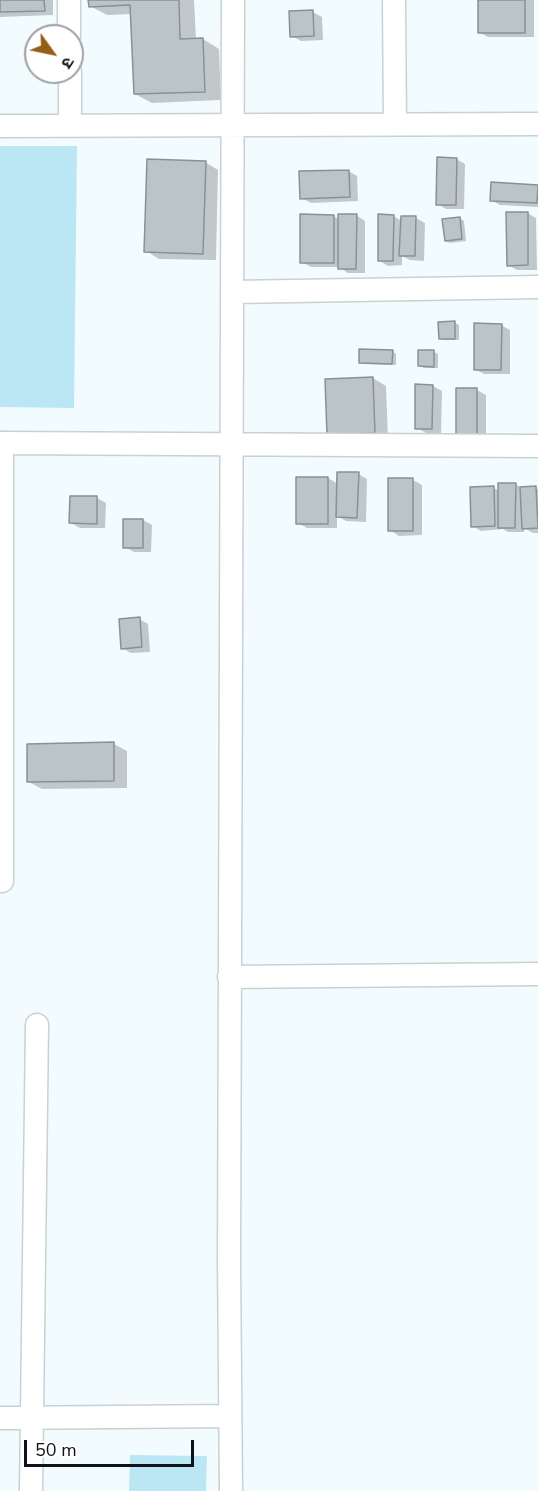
<!DOCTYPE html>
<meta charset="utf-8">
<style>
body{margin:0}
#map{position:relative;width:538px;height:1491px;overflow:hidden;background:#f2fbfe;font-family:"Nunito Sans","Noto Sans Devanagari",sans-serif}
canvas{display:block}
.north{position:absolute;left:24px;top:24px;width:60px;height:60px;box-sizing:border-box;background:#fff;border:2px solid #9fa1a1;border-radius:50%;rotate:123deg;font-size:16px;font-weight:700;line-height:24px;text-align:center;color:#101314}
.north::after{content:'';display:block;margin:auto;width:21px;height:27px;background:#955e17;clip-path:polygon(50% 0,100% 100%,50% 72%,0 100%)}
.scale{position:absolute;left:24px;top:1440px;width:170px;height:27px;box-sizing:border-box;border:3px solid #101314;border-top:0;padding-left:8px;font-size:18px;line-height:21px;white-space:nowrap;color:#101314;-webkit-text-stroke:4px #fff;paint-order:stroke}
</style>
<div id="map">
<canvas width="538" height="1491"></canvas>
<div class="north">उ</div>
<div class="scale">50 m</div>
</div>
<script>
const c = document.querySelector('canvas').getContext('2d');
c.lineJoin = 'round';
function paint(path, color) { c.fillStyle = color; c.fill(path, 'evenodd'); }
const shape = rows => new Path2D(rows.map(r => 'M' + r).join(''));
function strokePath(path, color, width, dash) { c.strokeStyle = color; c.lineWidth = width; c.lineCap = dash ? 'butt' : 'round'; c.setLineDash(dash || []); c.stroke(path); }
paint(shape([
 [0,146,77,146,74,408,0,407],
 [130,1455,207,1456,206,1491,129,1491]
]), '#bbe7f4');
paint(shape([
 [0,0,53,0,53,15,0,17],
 [90,0,194,0,196,40,203,39,219,49,221,100,152,103,135,94,132,14,107,15,90,6],
 [480,0,534,0,534,37,488,37,479,32],
 [313,12,322,17,323,40,301,41,292,36],
 [456,159,465,164,464,209,446,209,438,204],
 [205,162,218,170,216,260,159,259,146,251],
 [348,171,357,176,358,201,311,203,302,198],
 [492,184,538,186,538,207,500,205,491,200],
 [527,213,536,218,537,270,517,270,508,265],
 [356,215,365,221,365,273,348,273,339,267,311,267,302,262,333,216,340,220],
 [393,216,402,221,402,217,416,218,425,223,424,261,410,260,402,256,402,265,388,266,380,261],
 [460,218,464,221,466,241,450,243,446,241],
 [455,323,459,325,459,340,444,340,440,338],
 [501,325,510,330,510,374,484,374,475,369],
 [392,351,396,354,396,365,364,364,360,362],
 [434,352,438,354,438,368,424,368,420,366],
 [373,378,386,386,388,440,341,441],
 [433,386,442,391,441,433,426,433,417,428],
 [477,390,486,395,486,442,466,441],
 [358,474,367,479,366,522,346,521,337,516,337,528,307,528,298,523,298,479,328,478,338,484],
 [413,480,422,485,422,535,399,536,390,530],
 [515,484,522,488,538,489,538,533,533,533,524,528,524,532,508,532,503,529,481,531,472,526,493,488,500,491],
 [97,498,106,503,105,528,80,528,71,523],
 [143,520,152,525,151,552,134,552,125,547],
 [139,619,148,624,150,652,131,653,122,648],
 [114,744,127,751,127,788,42,789,29,782]
]), '#0003');
const building = shape([
 [0,0,44,0,45,11,0,12,0,0],
 [88,0,179,0,180,39,203,38,205,92,134,94,130,5,89,7,88,0],
 [478,0,525,0,525,33,478,33,478,0],
 [313,10,314,36,290,37,289,11,313,10],
 [437,157,457,158,456,205,436,205,437,157],
 [147,159,206,161,203,254,144,252,147,159],
 [349,170,350,197,300,199,299,171,349,170],
 [491,182,538,185,537,203,490,201,491,182],
 [506,212,528,212,528,265,507,266,506,212],
 [300,214,334,215,334,263,300,263,300,214],
 [338,214,357,214,356,269,338,269,338,214],
 [378,214,394,215,393,261,378,261,378,214],
 [401,216,416,216,415,256,399,256,401,216],
 [460,217,462,239,445,241,442,219,460,217],
 [455,321,455,339,439,339,438,322,455,321],
 [474,323,502,324,501,370,474,370,474,323],
 [359,349,393,350,392,364,359,363,359,349],
 [418,350,434,350,434,367,418,366,418,350],
 [373,377,375,433,327,435,325,379,373,377],
 [415,384,433,385,432,429,415,429,415,384],
 [456,388,477,388,477,437,456,437,456,388],
 [337,472,359,472,357,518,336,517,337,472],
 [296,477,328,477,328,524,296,524,296,477],
 [388,478,413,478,413,531,388,531,388,478],
 [498,483,516,483,515,528,498,528,498,483],
 [494,486,495,526,471,527,470,487,494,486],
 [536,486,538,528,522,529,520,487,536,486],
 [70,496,97,496,97,524,69,523,70,496],
 [123,519,143,519,143,548,123,548,123,519],
 [140,617,142,647,121,649,119,619,140,617],
 [114,742,114,781,27,782,27,744,114,742]
]);
paint(building, '#bbc4c7');
strokePath(building, '#899194', 1.5);
const minor = shape([
 [69,0,69,36],
 [394,0,395,124],
 [70,72,70,125],
 [0,126,538,124],
 [232,292,538,287],
 [0,443,538,446],
 [2,443,2,881],
 [229,977,538,974],
 [0,1418,230,1416],
 [31,1491,37,1025],
 [231,1491,229,1261,233,0]
]);
strokePath(minor, '#c8d1d3', 25);
strokePath(minor, '#fff', 22);
</script>
